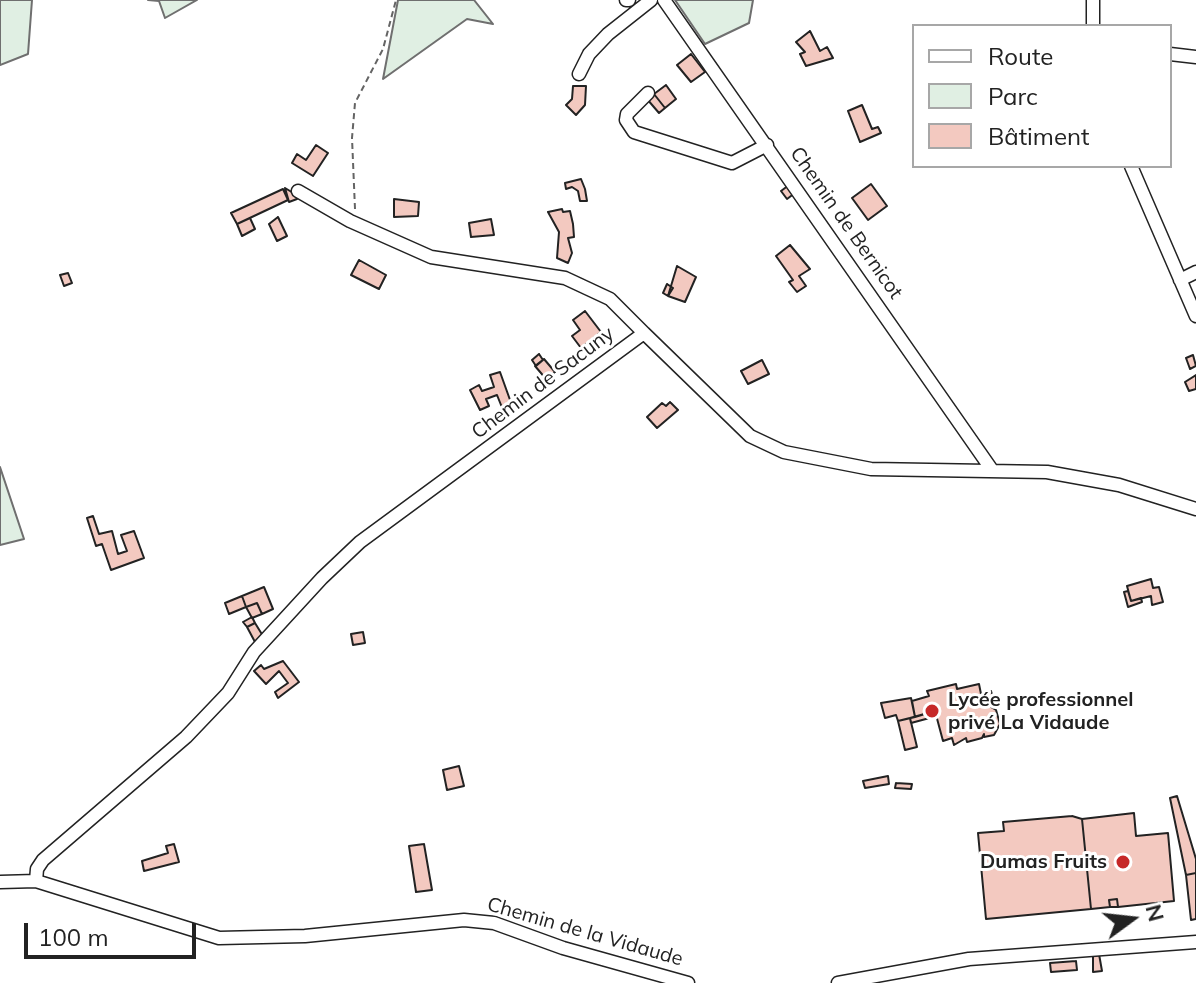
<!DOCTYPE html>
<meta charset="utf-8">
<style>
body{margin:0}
#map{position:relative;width:1196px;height:983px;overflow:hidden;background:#fff;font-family:Mulish,sans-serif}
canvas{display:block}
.legend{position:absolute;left:912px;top:24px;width:260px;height:144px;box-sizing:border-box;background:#fff;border:2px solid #a7a7a7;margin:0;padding:10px 14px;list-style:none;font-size:24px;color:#222}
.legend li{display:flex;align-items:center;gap:16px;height:40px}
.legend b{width:40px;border:2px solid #a7a7a7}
.north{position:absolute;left:1092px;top:879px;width:80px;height:80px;-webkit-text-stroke:6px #fff;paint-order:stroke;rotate:75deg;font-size:22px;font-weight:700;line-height:32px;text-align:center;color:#222}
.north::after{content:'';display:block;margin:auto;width:28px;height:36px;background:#222;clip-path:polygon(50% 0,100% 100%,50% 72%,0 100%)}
.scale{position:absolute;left:24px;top:923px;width:172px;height:36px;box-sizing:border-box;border:4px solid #222;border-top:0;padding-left:10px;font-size:24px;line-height:28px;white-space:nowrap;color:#222;-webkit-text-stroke:6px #fff;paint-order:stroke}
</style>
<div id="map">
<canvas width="1196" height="983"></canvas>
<ul class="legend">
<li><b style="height:10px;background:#fff"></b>Route</li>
<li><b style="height:22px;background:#e0efe3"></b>Parc</li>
<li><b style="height:22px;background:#f3c9c0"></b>Bâtiment</li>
</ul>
<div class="north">N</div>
<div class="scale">100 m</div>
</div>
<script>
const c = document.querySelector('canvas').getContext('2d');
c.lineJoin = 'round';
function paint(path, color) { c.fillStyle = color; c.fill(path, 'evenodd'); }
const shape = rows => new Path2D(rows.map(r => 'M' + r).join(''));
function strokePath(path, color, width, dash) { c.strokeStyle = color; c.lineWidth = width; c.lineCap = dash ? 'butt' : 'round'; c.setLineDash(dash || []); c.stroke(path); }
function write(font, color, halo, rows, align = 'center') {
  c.font = font + ' Mulish,sans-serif'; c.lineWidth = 6; c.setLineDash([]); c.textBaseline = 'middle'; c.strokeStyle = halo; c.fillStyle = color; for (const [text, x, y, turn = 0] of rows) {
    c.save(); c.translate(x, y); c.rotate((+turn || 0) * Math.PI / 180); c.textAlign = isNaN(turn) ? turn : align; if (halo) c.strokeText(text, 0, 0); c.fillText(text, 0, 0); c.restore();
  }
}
const green = shape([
 [0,0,32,0,28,54,0,65,0,0],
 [148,0,197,0,165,18,159,1,148,0],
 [398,0,474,0,493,24,467,19,383,79,398,0],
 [675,0,753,0,749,23,705,44,675,0],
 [0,467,24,539,0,545,0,467]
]);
paint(green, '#e0efe3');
strokePath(green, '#6f6f6f', 2);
const building = shape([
 [810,31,820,51,827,47,833,58,806,66,800,54,805,52,796,42,810,31],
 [691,54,705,72,691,82,677,65,691,54],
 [666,85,676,99,665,108,654,94,666,85],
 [573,86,586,86,585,105,576,115,566,105,572,99,573,86],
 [654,94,665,108,659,113,647,99,654,94],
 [862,105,872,129,878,127,881,133,860,142,848,111,862,105],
 [316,145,328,153,313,176,292,163,297,154,306,160,316,145],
 [581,179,585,189,587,201,580,201,578,191,572,187,566,189,565,183,581,179],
 [871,184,887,206,868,220,852,198,871,184],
 [789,185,795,193,787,199,781,191,789,185],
 [285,188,295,194,297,199,289,202,285,188],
 [283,189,288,200,237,224,231,213,283,189],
 [394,199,419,202,418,216,394,217,394,199],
 [562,209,563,212,570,211,573,224,574,237,568,238,572,253,568,263,557,258,559,232,548,212,562,209],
 [278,217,287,236,277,241,269,224,278,217],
 [250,218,255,229,242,236,237,224,250,218],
 [491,219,494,235,471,237,469,223,491,219],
 [790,245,810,269,799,276,806,286,797,292,789,282,793,280,776,256,790,245],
 [359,260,386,275,379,289,351,275,359,260],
 [677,266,696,277,685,302,668,296,677,266],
 [68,273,72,283,64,286,60,275,68,273],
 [667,284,673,288,668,296,663,293,667,284],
 [585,311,601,332,581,348,572,336,580,330,573,320,585,311],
 [539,354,543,360,536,366,532,360,539,354],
 [1193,355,1196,366,1190,369,1186,358,1193,355],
 [544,359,555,372,546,379,535,366,544,359],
 [762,360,769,374,748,384,741,371,762,360],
 [500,372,514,411,505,415,497,395,486,399,489,406,480,410,470,390,479,385,482,391,494,387,490,375,500,372],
 [1196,375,1196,389,1189,391,1185,382,1196,375],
 [670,402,678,410,657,428,647,417,662,403,666,406,670,402],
 [93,516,99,534,112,531,118,554,127,551,121,535,134,531,144,558,111,570,102,544,96,546,87,518,93,516],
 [1151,579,1153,588,1159,587,1163,602,1152,605,1151,596,1131,601,1127,586,1151,579],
 [264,587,273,609,262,614,257,603,246,607,242,596,264,587],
 [1128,591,1131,601,1141,598,1142,602,1128,607,1124,592,1128,591],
 [242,596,246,607,229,614,225,603,242,596],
 [257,603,262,614,252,618,246,607,257,603],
 [252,617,255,623,247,627,243,622,252,617],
 [255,623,263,636,255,642,247,627,255,623],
 [363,632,365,643,353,645,351,634,363,632],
 [283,661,299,682,278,698,275,692,288,683,279,671,266,684,254,671,261,665,264,669,283,661],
 [956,684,957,689,979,684,981,694,991,691,995,705,991,707,996,710,1000,724,994,735,984,737,984,734,982,738,967,742,966,738,954,745,952,738,943,741,935,711,915,717,912,701,929,696,927,691,956,684],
 [911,698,915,717,898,721,896,715,885,718,881,703,911,698],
 [935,711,937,716,911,723,910,718,935,711],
 [910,718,917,747,905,750,898,721,910,718],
 [459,766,464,786,447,790,443,770,459,766],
 [888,776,889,784,865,788,863,781,888,776],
 [896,783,912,784,911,789,895,788,896,783],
 [1177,796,1196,859,1196,873,1186,875,1170,798,1177,796],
 [1134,813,1136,836,1168,833,1174,901,1118,907,1117,899,1109,900,1110,907,1091,909,1082,819,1134,813],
 [1072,816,1082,819,1091,909,986,919,978,833,1004,831,1003,822,1072,816],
 [174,844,179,862,144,871,142,861,168,853,166,846,174,844],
 [424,844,432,890,416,892,409,846,424,844],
 [1196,873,1196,919,1191,920,1186,875,1196,873],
 [1117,899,1118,907,1110,907,1109,900,1117,899],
 [1093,954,1099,954,1102,971,1093,972,1093,954],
 [1076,961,1077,970,1051,972,1050,963,1076,961]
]);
paint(building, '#f3c9c0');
strokePath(building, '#222', 2);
const minor = shape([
 [626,0,629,0],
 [664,0,992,470],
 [1093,0,1093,26],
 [1170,54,1196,57],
 [579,74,589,54,608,34,651,0],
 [648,93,627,114,626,120,634,132,732,163,767,145],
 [1131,166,1196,316],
 [298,191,350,221,431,257,565,278,610,299,644,333],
 [1180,280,1196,272],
 [36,881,37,869,43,860,186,737,228,693,254,652,322,578,360,542,644,333,750,436,784,452,871,469,1047,472,1119,485,1196,509],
 [0,882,36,881,219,938,305,936,464,920,494,923,563,948,688,983],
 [838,983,969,959,1196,942]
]);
strokePath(minor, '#222', 15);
strokePath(shape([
 [355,209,352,138,355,103,383,49,396,0]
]), '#646464', 2, [6, 4]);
strokePath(minor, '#fff', 12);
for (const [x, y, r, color] of [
 [932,711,8,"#c62828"],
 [1123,862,8,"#c62828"]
]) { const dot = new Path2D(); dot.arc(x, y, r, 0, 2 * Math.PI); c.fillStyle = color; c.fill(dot); strokePath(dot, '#fff', 3); }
write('20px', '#222', '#fff', [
 ["Chemin de Bernicot",846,223,55],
 ["Chemin de Sacuny",543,383,-37],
 ["Chemin de la Vidaude",585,932,16]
]);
write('bold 20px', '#222', '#fff', [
 ["Lycée professionnel",948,700],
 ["privé La Vidaude",948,723],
 ["Dumas Fruits",1107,862,"right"]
], 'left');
</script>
